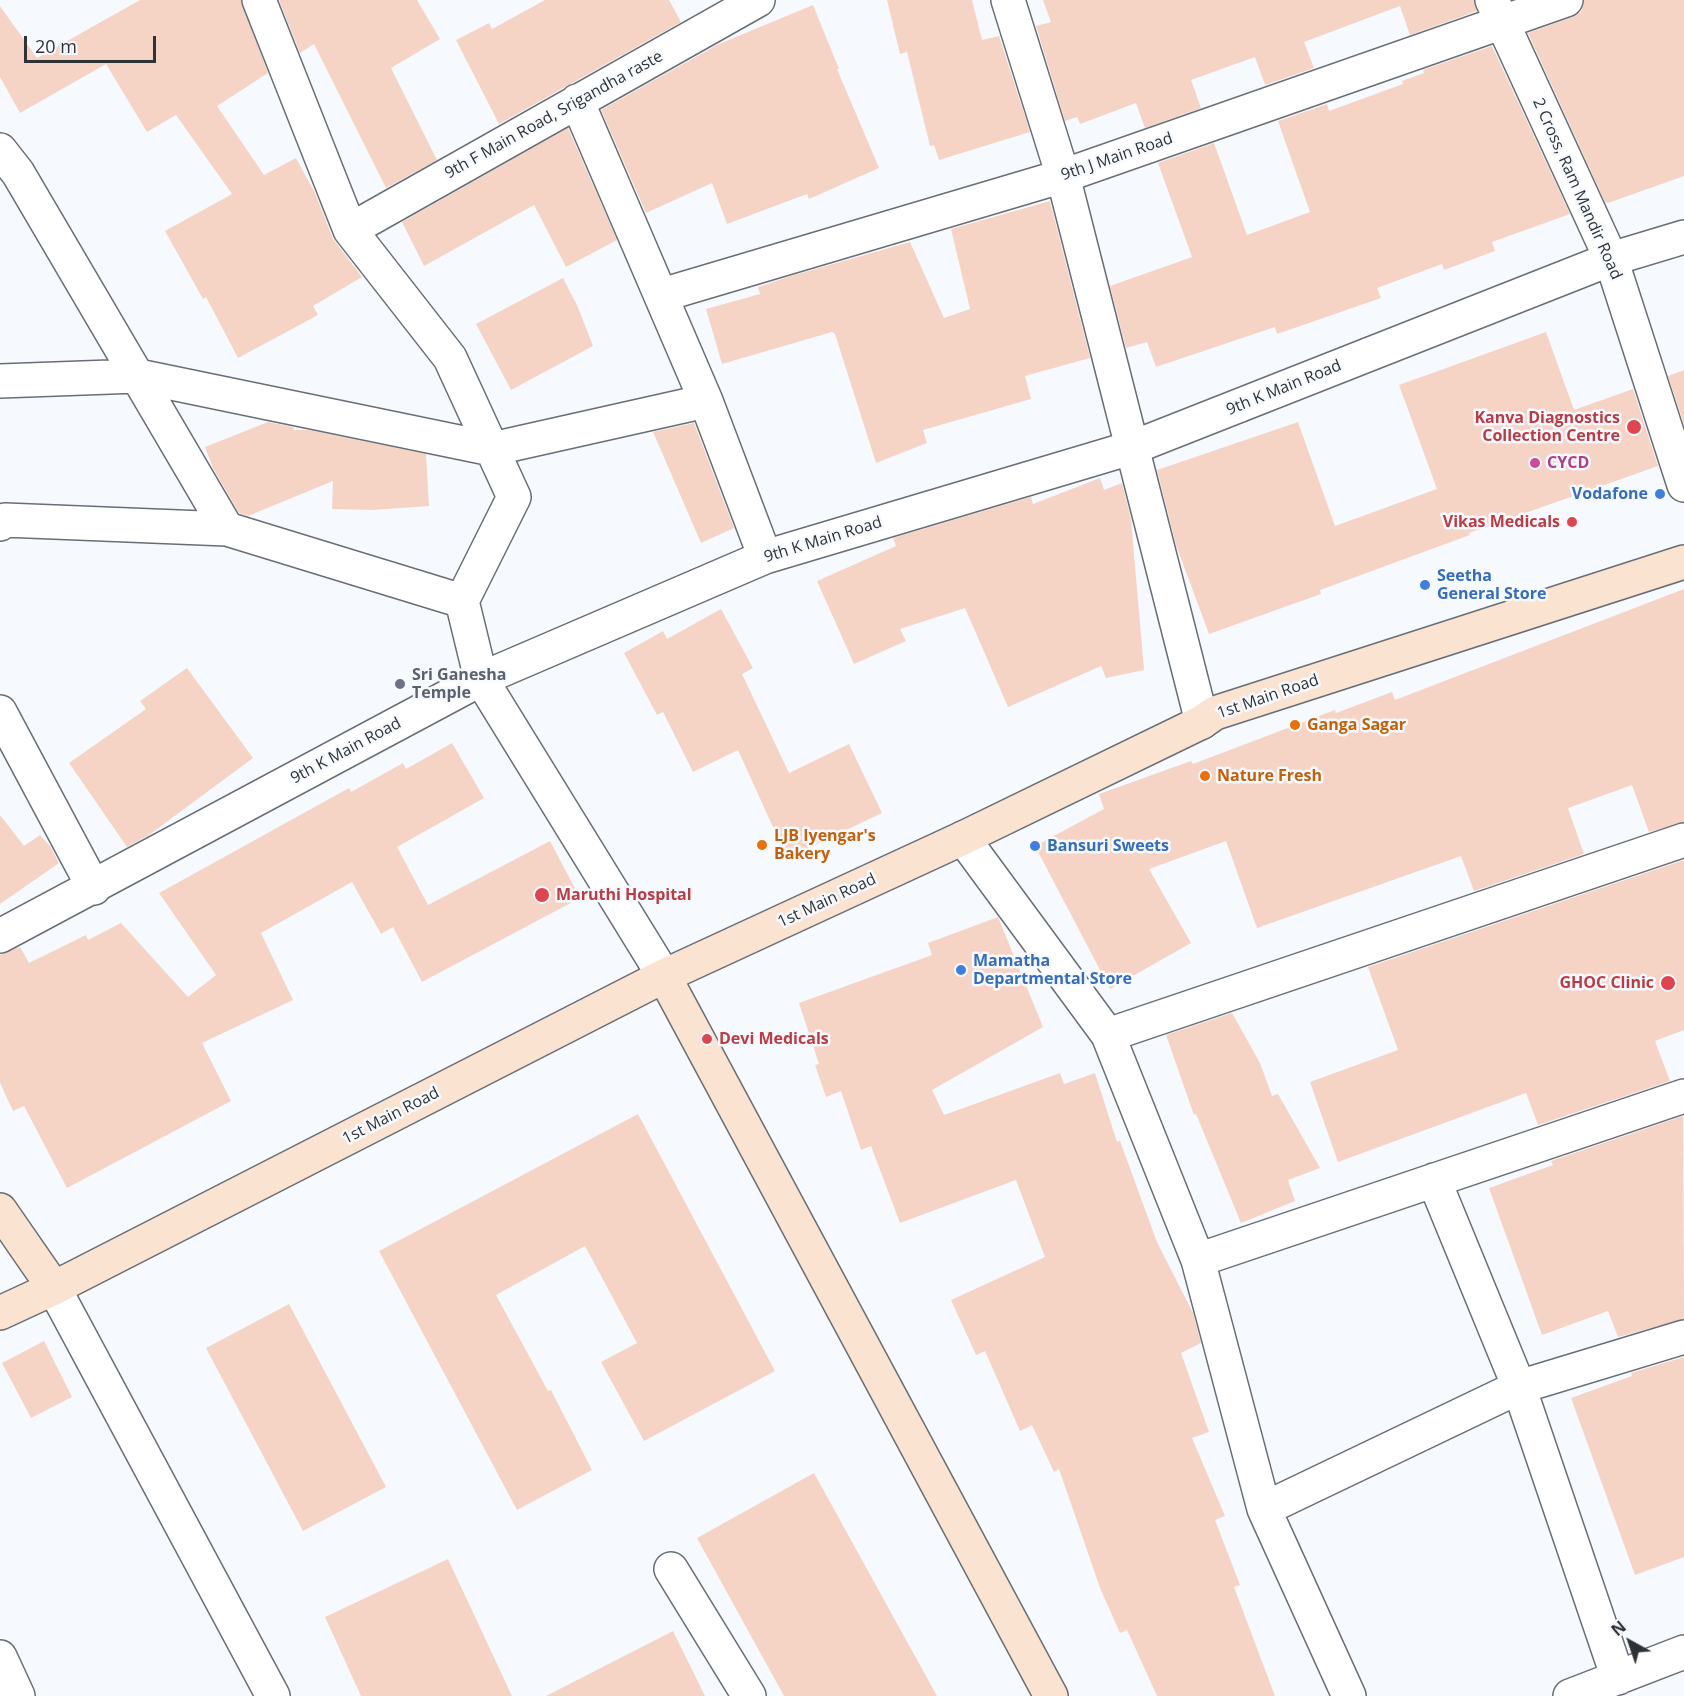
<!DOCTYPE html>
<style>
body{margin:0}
#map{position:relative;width:1684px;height:1696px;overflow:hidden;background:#f6faff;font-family:"Open Sans",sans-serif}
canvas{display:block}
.north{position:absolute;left:1600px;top:1612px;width:60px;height:60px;-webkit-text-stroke:4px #f6faff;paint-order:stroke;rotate:320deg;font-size:16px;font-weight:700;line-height:24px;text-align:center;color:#303336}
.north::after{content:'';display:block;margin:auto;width:21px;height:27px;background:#303336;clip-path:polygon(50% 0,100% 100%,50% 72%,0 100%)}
.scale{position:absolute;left:24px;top:36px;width:132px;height:27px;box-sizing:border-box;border:3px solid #303336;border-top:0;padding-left:8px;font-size:18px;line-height:21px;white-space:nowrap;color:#303336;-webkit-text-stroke:4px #f6faff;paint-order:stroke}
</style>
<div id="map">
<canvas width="1684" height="1696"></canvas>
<div class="north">N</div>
<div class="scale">20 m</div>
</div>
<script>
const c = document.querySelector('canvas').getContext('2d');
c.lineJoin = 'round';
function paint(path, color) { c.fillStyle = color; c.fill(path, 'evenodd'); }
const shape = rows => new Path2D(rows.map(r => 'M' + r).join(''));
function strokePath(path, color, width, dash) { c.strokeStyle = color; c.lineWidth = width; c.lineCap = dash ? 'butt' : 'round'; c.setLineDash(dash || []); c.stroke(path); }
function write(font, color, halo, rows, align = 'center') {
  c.font = font + ' "Open Sans",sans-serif'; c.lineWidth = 5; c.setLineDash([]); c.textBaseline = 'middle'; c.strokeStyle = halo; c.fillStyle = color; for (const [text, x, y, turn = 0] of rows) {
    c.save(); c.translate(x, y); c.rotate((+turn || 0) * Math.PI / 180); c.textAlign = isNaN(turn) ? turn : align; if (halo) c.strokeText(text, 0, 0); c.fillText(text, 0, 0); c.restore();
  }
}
paint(shape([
 [140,0,241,0,268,73,217,106,264,175,296,158,315,193,333,239,362,277,313,306,318,315,238,358,206,297,203,299,165,231,232,194,176,115,147,132,106,64,20,113,0,77,0,6,37,58],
 [279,0,417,0,440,39,391,68,437,160,386,188,314,44,300,53],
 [545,0,669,0,681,22,499,124,456,40,489,23,492,29],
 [887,0,972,0,982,40,999,36,1030,132,939,160,934,145,930,146,907,52,900,54],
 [1043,0,1474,0,1477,11,1410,35,1400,6,1304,42,1314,68,1265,85,1255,57,1191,80,1201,108,1145,128,1136,103,1080,124,1077,117,1065,121,1036,26,1051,22],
 [1584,0,1684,0,1684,176,1608,203,1605,202,1528,33,1573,17,1581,12],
 [813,5,839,69,837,69,879,168,809,199,807,194,727,224,712,183,646,213,601,110,719,44],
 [1492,46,1570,214,1492,242,1495,251,1444,270,1442,264,1377,288,1381,298,1277,334,1275,327,1156,367,1147,342,1126,348,1110,286,1192,257,1158,163,1214,143,1247,235,1310,212,1278,121,1327,104,1329,111,1403,84,1402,81,1424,73,1423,70],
 [568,128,617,240,566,267,534,205,424,266,402,222],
 [1050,201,1090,358,1025,376,1031,399,923,430,927,443,876,463,835,334,832,332,722,364,706,309,760,294,758,287,791,276,910,242,944,318,970,309,951,229],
 [563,278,577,305,593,346,511,390,476,324],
 [1546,332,1574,410,1633,389,1658,466,1469,533,1470,535,1320,590,1321,594,1209,634,1176,545,1157,470,1298,422,1335,526,1437,489,1399,385],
 [1684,370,1684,424,1668,376],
 [268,422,293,427,294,430,309,430,426,454,429,506,373,510,332,509,333,481,248,516,239,513,213,468,205,447],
 [694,423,734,528,701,543,653,432],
 [1100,478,1104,490,1122,483,1131,519,1144,670,1106,678,1101,666,1008,707,965,608,900,629,906,641,854,664,817,581,896,546,893,538,1031,497,1033,504],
 [1684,589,1684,822,1649,832,1632,785,1568,808,1584,854,1474,891,1461,856,1257,928,1226,841,1149,869,1191,943,1110,989,1035,846,1104,809,1099,794,1191,761,1193,764,1335,710,1336,713,1392,692,1395,700],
 [721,609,753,668,742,674,789,773,849,744,882,813,787,858,738,750,693,772,663,712,657,715,624,653,663,631,667,639],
 [187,668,253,758,149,835,127,847,69,763,146,709,140,701],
 [452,743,484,798,397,847,428,905,550,841,580,898,422,982,393,927,381,934,352,882,261,933,293,1000,202,1043,231,1101,67,1188,24,1106,13,1111,0,1083,0,955,20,947,29,963,86,935,88,940,121,923,188,997,216,975,159,893,349,788,351,792,403,763,406,769],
 [0,815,24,846,40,835,50,846,59,863,0,904],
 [1684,860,1684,1030,1655,1041,1670,1081,1538,1125,1526,1093,1338,1162,1310,1082,1398,1050,1368,967],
 [998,917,1043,1027,932,1090,944,1115,1060,1073,1064,1084,1095,1073,1117,1142,1120,1141,1157,1242,1193,1313,1201,1343,1181,1353,1209,1432,1192,1438,1225,1516,1215,1520,1240,1585,1234,1587,1275,1696,1157,1696,1127,1630,1120,1633,1100,1588,1059,1469,1054,1472,1032,1425,1020,1431,985,1351,976,1355,951,1300,1045,1257,1016,1180,900,1223,871,1146,861,1150,841,1091,826,1097,815,1065,819,1064,799,1003,932,955,928,943],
 [1232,1013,1260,1063,1272,1096,1278,1094,1320,1168,1288,1180,1295,1201,1241,1223,1196,1114,1194,1115,1166,1035],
 [638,1114,775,1371,644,1441,601,1362,637,1343,585,1246,496,1295,548,1391,551,1390,592,1470,517,1510,379,1251],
 [1683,1116,1684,1319,1618,1337,1608,1311,1542,1335,1489,1188,1553,1165,1551,1161],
 [289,1304,386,1487,303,1531,206,1348],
 [44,1341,72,1397,31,1418,2,1363],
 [1684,1357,1684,1557,1635,1575,1571,1398,1632,1376,1631,1373],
 [814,1473,937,1696,784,1696,697,1538],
 [448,1559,512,1696,361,1696,325,1617],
 [673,1631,705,1696,546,1696]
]), '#f5d4c5');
const street = shape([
 [259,0,350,230,450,358,514,497,462,601],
 [1008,0,1063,176,1202,722],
 [1492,0,1611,259,1684,485],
 [577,101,706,401,765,557],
 [0,150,18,173,227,529],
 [350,230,758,0],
 [662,295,1063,176,1566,0],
 [0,381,138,376,492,449,706,401],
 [0,524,5,520,227,529,462,601,481,679,664,976],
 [0,712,94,888],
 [963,838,1108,1035,1198,1260,1264,1509,1349,1696],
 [0,936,481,679,765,557,1134,447,1611,259,1684,237],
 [1108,1035,1684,840],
 [1434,1180,1519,1387,1618,1678],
 [1198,1260,1684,1096],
 [54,1288,273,1696],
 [1264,1509,1519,1387,1684,1337],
 [671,1569,749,1696],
 [0,1657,18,1696],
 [1570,1696,1684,1652]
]);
const secondary = shape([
 [664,976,1051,1696],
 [0,1210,54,1288],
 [0,1313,54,1288,664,976,963,838,1202,722,1215,713,1684,562]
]);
strokePath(street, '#686e75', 36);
strokePath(secondary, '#686e75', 36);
strokePath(street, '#fff', 33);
strokePath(secondary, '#fbe3d1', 33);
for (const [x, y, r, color] of [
 [1634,427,8,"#e0444e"],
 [1535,463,6,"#d1479c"],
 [1660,494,6,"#3f7fe0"],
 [1572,522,6,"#e0444e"],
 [1425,585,6,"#3f7fe0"],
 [400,684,6,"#6b7280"],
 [1295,725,6,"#e8710a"],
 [1205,776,6,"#e8710a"],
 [762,845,6,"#e8710a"],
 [1035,846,6,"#3f7fe0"],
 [542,895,8,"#e0444e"],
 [961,970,6,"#3f7fe0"],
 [1668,983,8,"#e0444e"],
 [707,1039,6,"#e0444e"]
]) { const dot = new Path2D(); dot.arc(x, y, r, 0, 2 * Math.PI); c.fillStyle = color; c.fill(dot); strokePath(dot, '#f6faff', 2); }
write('16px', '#303336', '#f6faff', [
 ["9th F Main Road, Srigandha raste",554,115,-29],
 ["9th J Main Road",1117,157,-19],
 ["2 Cross, Ram Mandir Road",1577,189,66],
 ["9th K Main Road",1284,388,-22],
 ["9th K Main Road",823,540,-17],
 ["1st Main Road",1268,697,-19],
 ["9th K Main Road",346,751,-28],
 ["1st Main Road",827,901,-25],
 ["1st Main Road",391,1116,-27]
]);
write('bold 16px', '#be3a42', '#f6faff', [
 ["Kanva Diagnostics",1620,418],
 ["Collection Centre",1620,436],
 ["Vikas Medicals",1560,522],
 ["Maruthi Hospital",556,895,"left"],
 ["GHOC Clinic",1654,983],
 ["Devi Medicals",719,1039,"left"]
], 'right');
write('bold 16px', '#b23c85', '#f6faff', [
 ["CYCD",1547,463]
], 'left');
write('bold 16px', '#366cbe', '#f6faff', [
 ["Vodafone",1648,494,"right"],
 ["Seetha",1437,576],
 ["General Store",1437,594],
 ["Bansuri Sweets",1047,846],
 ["Mamatha",973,961],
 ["Departmental Store",973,979]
], 'left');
write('bold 16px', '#5b616d', '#f6faff', [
 ["Sri Ganesha",412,675],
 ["Temple",412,693]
], 'left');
write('bold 16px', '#c56008', '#f6faff', [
 ["Ganga Sagar",1307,725],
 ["Nature Fresh",1217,776],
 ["LJB Iyengar's",774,836],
 ["Bakery",774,854]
], 'left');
</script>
